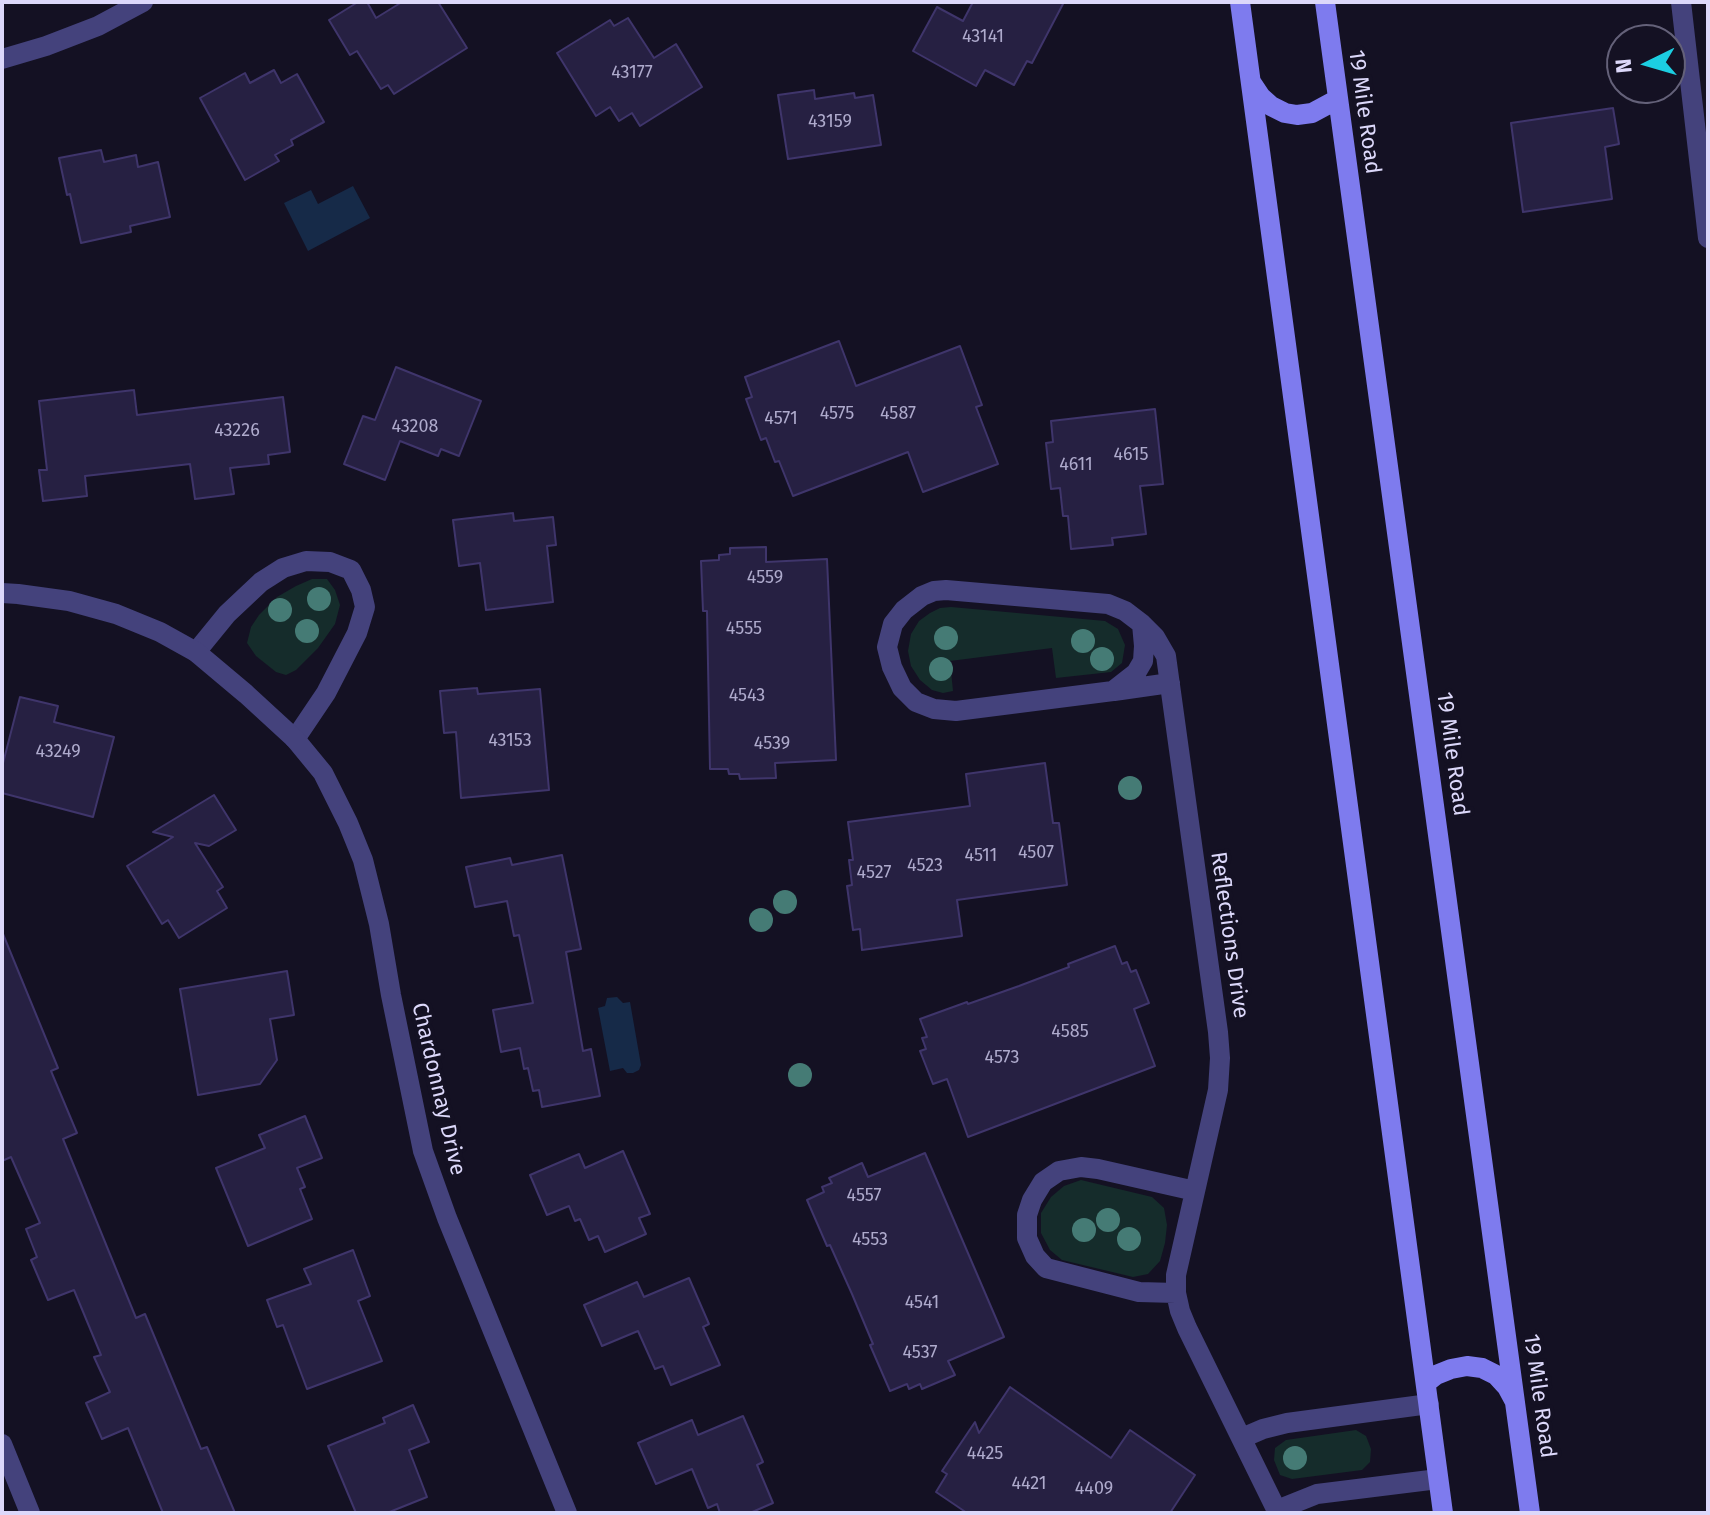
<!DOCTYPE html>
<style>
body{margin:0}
#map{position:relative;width:1710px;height:1515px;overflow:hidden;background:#141123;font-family:"Fira Sans",sans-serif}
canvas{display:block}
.frame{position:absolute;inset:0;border:4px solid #dcd8fa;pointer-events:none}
.north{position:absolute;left:1606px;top:24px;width:80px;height:80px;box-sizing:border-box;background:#141123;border:2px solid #646179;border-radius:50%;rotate:265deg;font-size:22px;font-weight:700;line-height:32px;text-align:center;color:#dcd8fa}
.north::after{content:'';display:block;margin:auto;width:28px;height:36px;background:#1ccee2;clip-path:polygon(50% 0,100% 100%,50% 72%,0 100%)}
</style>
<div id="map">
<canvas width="1710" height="1515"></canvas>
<div class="frame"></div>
<div class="north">N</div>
</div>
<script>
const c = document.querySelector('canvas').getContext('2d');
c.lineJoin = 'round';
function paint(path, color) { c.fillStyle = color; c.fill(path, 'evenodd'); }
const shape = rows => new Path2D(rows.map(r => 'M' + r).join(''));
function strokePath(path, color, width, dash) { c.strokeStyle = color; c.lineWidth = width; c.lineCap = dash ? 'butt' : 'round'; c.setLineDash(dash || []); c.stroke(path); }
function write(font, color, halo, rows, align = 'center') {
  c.font = font + ' "Fira Sans",sans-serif'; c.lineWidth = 8; c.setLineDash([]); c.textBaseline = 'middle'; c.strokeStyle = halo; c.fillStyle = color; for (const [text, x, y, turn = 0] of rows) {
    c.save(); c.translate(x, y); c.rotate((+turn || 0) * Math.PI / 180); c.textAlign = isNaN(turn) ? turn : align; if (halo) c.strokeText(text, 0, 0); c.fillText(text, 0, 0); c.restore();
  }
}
paint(shape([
 [312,579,327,579,335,590,340,605,335,624,318,648,296,670,286,675,276,672,256,656,247,643,251,627,259,615,277,597,296,586],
 [951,607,1105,621,1118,629,1125,645,1122,663,1111,672,1056,678,1052,648,950,661,953,691,943,693,932,690,920,680,911,666,908,651,911,634,919,621,930,613,940,608],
 [1081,1180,1152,1197,1164,1208,1167,1225,1165,1243,1160,1261,1148,1274,1133,1277,1062,1260,1050,1250,1041,1233,1041,1213,1051,1197,1064,1186],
 [1356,1430,1366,1436,1371,1449,1370,1462,1362,1470,1292,1479,1280,1475,1274,1460,1275,1448,1286,1440]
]), '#152c2b');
paint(shape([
 [353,186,370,218,308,251,284,203,311,190,318,204],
 [617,997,623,1003,630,1002,641,1065,639,1070,633,1073,627,1073,623,1068,610,1071,598,1008,605,1006,607,998]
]), '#162a48');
const building = shape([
 [358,2,367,2,376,18,402,2,438,2,467,48,394,94,388,85,381,89,357,51,350,55,329,20,358,2],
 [973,2,1064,2,1032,63,1027,61,1014,85,985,70,976,86,913,51,937,7,963,21,973,2],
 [628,18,654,58,676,44,702,87,640,126,632,113,619,121,610,107,596,116,557,53,610,20,614,26,628,18],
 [274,70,281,83,297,74,324,122,291,140,293,145,275,155,279,161,245,180,200,98,245,73,250,83,274,70],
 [814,90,815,99,854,93,855,98,873,95,881,145,788,159,778,95,814,90],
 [1613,108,1619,144,1605,147,1612,199,1523,212,1511,123,1613,108],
 [101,150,104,162,136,155,138,167,158,162,170,217,130,226,131,232,81,243,70,194,67,195,59,158,101,150],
 [839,341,856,386,960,346,982,405,976,407,998,464,923,492,908,452,793,496,779,461,775,462,766,438,761,440,746,399,752,397,745,377,839,341],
 [396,367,481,401,459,456,441,449,438,456,400,441,385,480,344,464,363,416,375,420,396,367],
 [134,390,137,415,283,397,290,452,268,455,269,464,230,468,234,494,195,499,190,464,85,476,87,496,43,501,39,470,47,470,39,401,134,390],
 [1155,409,1163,484,1140,486,1146,534,1112,538,1113,545,1071,549,1068,516,1063,516,1060,488,1051,489,1046,443,1053,442,1051,421,1155,409],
 [513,513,514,521,553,517,556,545,547,546,553,602,486,610,480,563,459,566,453,520,513,513],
 [766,547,766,562,827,559,836,760,775,763,776,778,740,779,739,774,729,774,728,769,710,769,707,611,703,611,701,561,719,560,719,555,730,554,730,548,766,547],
 [477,688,478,694,540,689,549,790,461,798,456,732,444,733,440,691,477,688],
 [20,697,58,706,54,722,114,737,93,817,2,793,2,767,20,697],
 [1045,763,1053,823,1059,823,1067,885,957,900,962,936,862,950,860,929,853,930,847,886,852,885,849,860,853,860,848,822,970,806,966,774,1045,763],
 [214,795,236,830,209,846,195,843,223,887,217,891,227,908,179,938,168,920,162,924,127,866,173,837,153,832,214,795],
 [562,855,581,949,566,952,583,1051,591,1049,600,1096,542,1107,539,1090,533,1091,528,1068,524,1069,520,1048,501,1052,493,1010,533,1003,519,935,514,936,507,901,475,907,466,867,510,858,512,865,562,855],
 [3,934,58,1068,51,1071,77,1133,63,1139,136,1318,145,1314,201,1449,207,1447,235,1513,163,1513,128,1428,102,1439,86,1403,110,1392,94,1357,101,1355,74,1290,48,1300,31,1260,37,1257,26,1229,40,1223,11,1157,2,1161,3,934],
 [1115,946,1122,964,1127,962,1131,972,1136,970,1149,1003,1134,1009,1155,1066,968,1137,947,1079,933,1084,920,1051,926,1049,922,1038,927,1037,920,1019,967,1002,968,1004,1019,986,1069,967,1068,964,1115,946],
 [287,971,294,1015,270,1019,277,1060,260,1084,198,1095,180,989,287,971],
 [305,1116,322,1158,297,1168,305,1187,300,1189,312,1219,248,1246,216,1168,265,1148,259,1135,305,1116],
 [623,1151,650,1214,639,1218,646,1234,605,1252,598,1236,589,1240,580,1219,575,1221,569,1206,547,1215,530,1175,579,1154,585,1168,623,1151],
 [925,1153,1004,1337,948,1361,955,1375,922,1389,920,1384,909,1389,907,1384,890,1391,870,1345,873,1344,852,1294,830,1245,827,1246,807,1200,824,1192,822,1187,832,1183,829,1178,862,1163,868,1177,925,1153],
 [353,1250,370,1296,358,1301,382,1361,307,1389,283,1325,277,1327,267,1300,311,1284,304,1269,353,1250],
 [689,1278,709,1324,703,1327,720,1365,671,1385,663,1366,655,1369,638,1331,602,1346,584,1305,637,1282,644,1297,689,1278],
 [1010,1387,1111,1458,1130,1430,1195,1475,1170,1513,967,1513,936,1492,947,1474,942,1471,975,1422,979,1433,1010,1387],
 [413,1405,429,1442,409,1450,427,1497,387,1513,356,1513,328,1446,385,1423,383,1418,413,1405],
 [743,1416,763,1462,757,1465,773,1503,750,1513,720,1513,717,1504,708,1508,692,1469,656,1484,638,1443,692,1420,698,1435,743,1416]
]);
paint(building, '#262042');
strokePath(building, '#3f356b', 2);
strokePath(shape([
 [196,652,227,614,261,582,283,568,306,561,330,562,351,570,361,590,365,607,357,633,326,693,295,739]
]), '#44427c', 20);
strokePath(shape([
 [1681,2,1708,238],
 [2,59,46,46,98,26,143,2],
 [2,593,18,594,69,601,116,614,160,632,196,652,246,694,295,739,323,773,348,823,363,860,379,924,391,995,423,1151,447,1218,567,1513],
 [1142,624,1144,646,1143,661,1136,673,1113,691,956,711,934,709,916,702,902,688,892,667,887,647,893,624,904,610,922,596,934,591,946,590,1108,604,1125,611,1142,624,1155,637,1166,656,1218,1032,1220,1058,1218,1090,1176,1275,1176,1293,1180,1311,1187,1328,1278,1513],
 [1114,691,1170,683],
 [1176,1293,1139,1292,1046,1268,1035,1256,1027,1238,1027,1215,1032,1200,1043,1182,1059,1171,1081,1167,1098,1169,1195,1191],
 [1242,1438,1263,1429,1287,1423,1429,1404],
 [2,1444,30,1513],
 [1277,1510,1317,1494,1438,1479]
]), '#44427c', 20);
strokePath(shape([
 [1240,2,1443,1513],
 [1325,2,1530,1513],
 [1251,82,1261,97,1271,106,1285,113,1297,115,1312,113,1338,99],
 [1426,1383,1436,1375,1451,1369,1467,1366,1482,1368,1496,1375,1507,1387,1514,1400]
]), '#7e7bee', 20);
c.fillStyle = '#457b75';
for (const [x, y] of [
 [319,599],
 [280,610],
 [307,631],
 [946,638],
 [1083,641],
 [1102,659],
 [941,669],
 [1130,788],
 [785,902],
 [761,920],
 [800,1075],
 [1108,1220],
 [1084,1230],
 [1129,1239],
 [1295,1458]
]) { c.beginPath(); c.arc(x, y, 12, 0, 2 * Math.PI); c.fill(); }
write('18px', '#aeaacc', null, [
 ["43141",983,37],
 ["43177",632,73],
 ["43159",830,122],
 ["4575",837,414],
 ["4587",898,414],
 ["4571",781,419],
 ["43208",415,427],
 ["43226",237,431],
 ["4615",1131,455],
 ["4611",1076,465],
 ["4559",765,578],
 ["4555",744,629],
 ["4543",747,696],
 ["43153",510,741],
 ["4539",772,744],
 ["43249",58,752],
 ["4507",1036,853],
 ["4511",981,856],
 ["4523",925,866],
 ["4527",874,873],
 ["4585",1070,1032],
 ["4573",1002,1058],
 ["4557",864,1196],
 ["4553",870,1240],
 ["4541",922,1303],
 ["4537",920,1353],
 ["4425",985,1454],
 ["4421",1029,1484],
 ["4409",1094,1489]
]);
write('22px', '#dcd8fa', '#141123', [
 ["19 Mile Road",1364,112,82],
 ["19 Mile Road",1452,754,82],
 ["Reflections Drive",1229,935,82],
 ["Chardonnay Drive",438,1089,77],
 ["19 Mile Road",1539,1396,82]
]);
</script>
